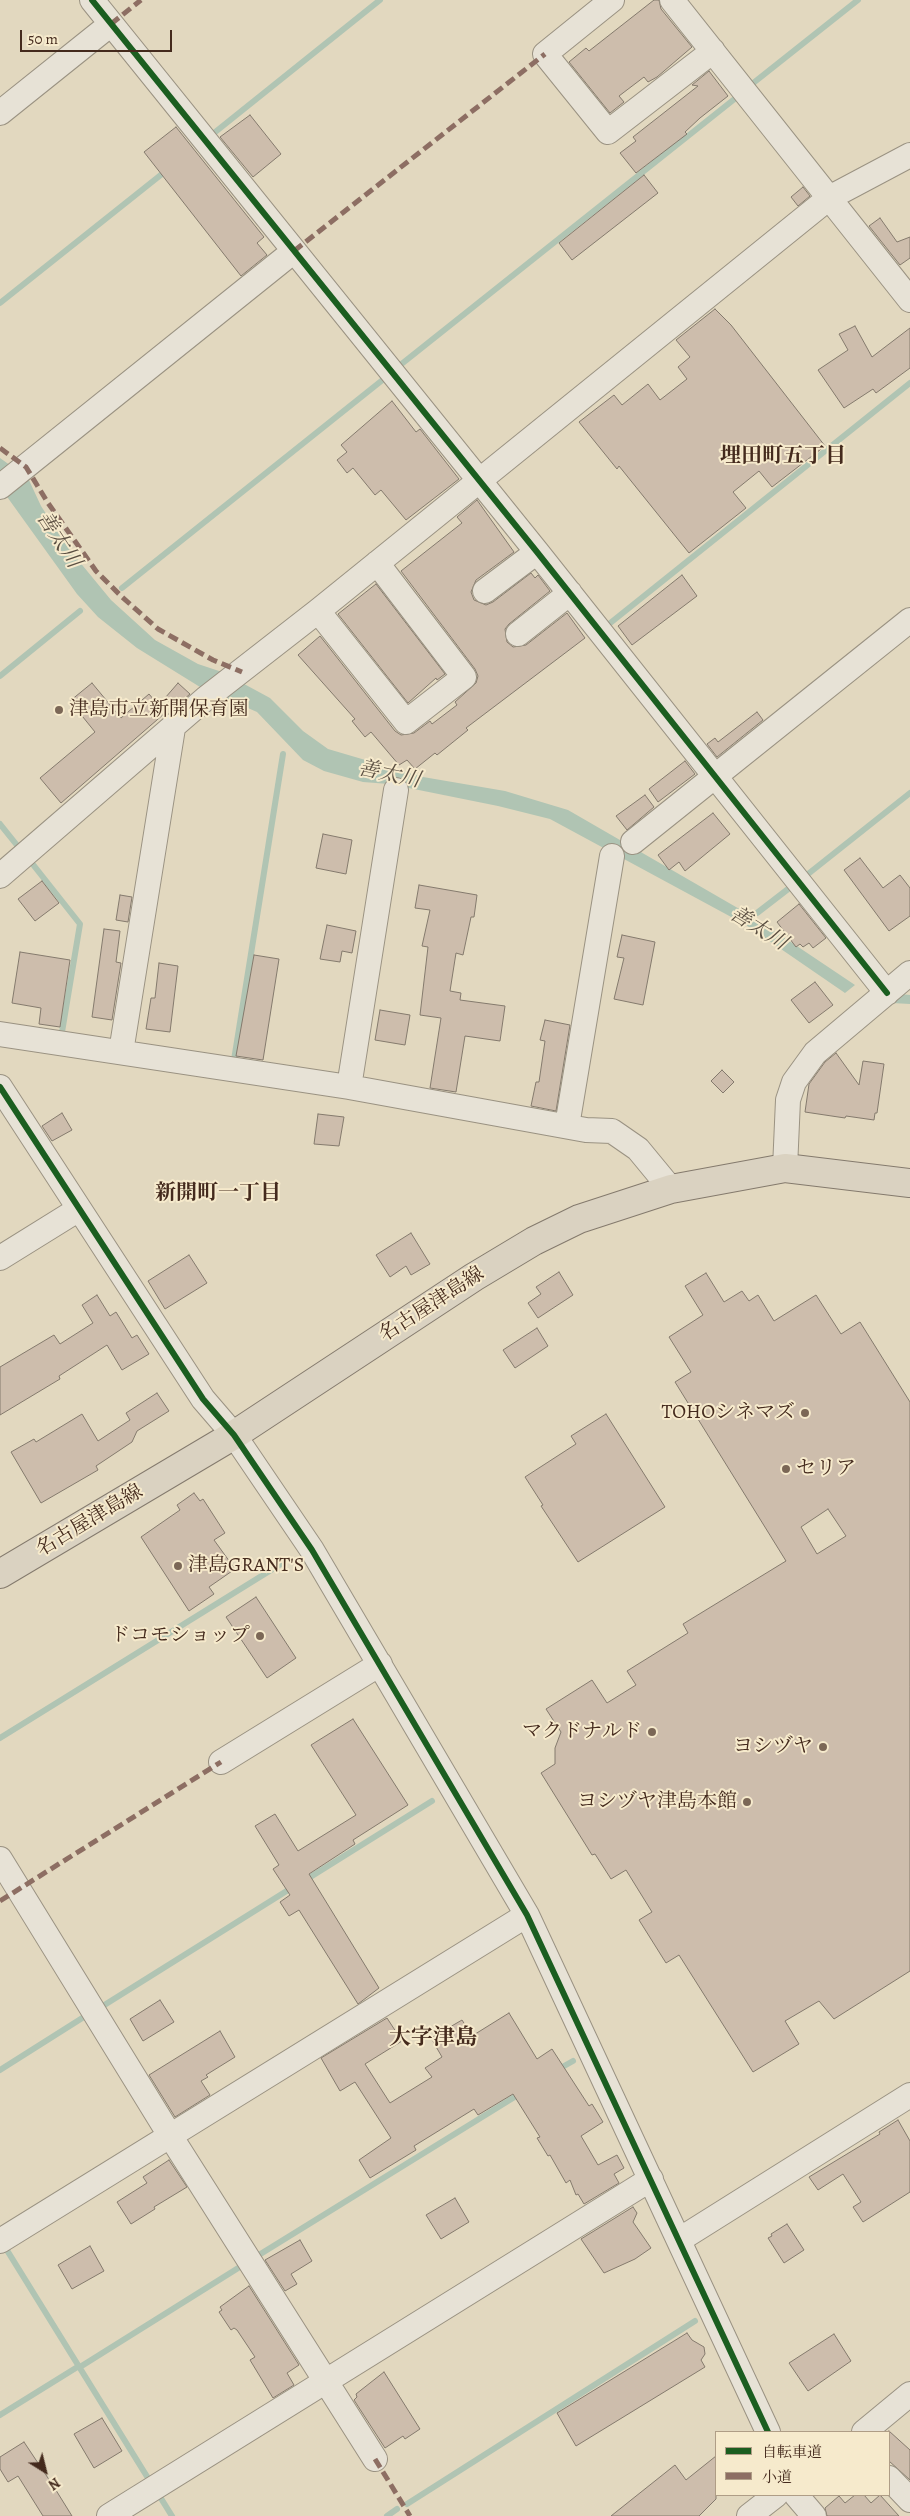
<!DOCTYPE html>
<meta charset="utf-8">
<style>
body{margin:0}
#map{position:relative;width:910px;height:2516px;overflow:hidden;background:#e2d8bf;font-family:Alegreya,"Noto Serif JP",serif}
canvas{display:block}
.legend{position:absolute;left:715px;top:2431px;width:175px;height:65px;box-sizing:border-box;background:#f6eacc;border:1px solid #af9d86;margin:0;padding:6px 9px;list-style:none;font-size:15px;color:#442a1d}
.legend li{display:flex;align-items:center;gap:10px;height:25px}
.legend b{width:25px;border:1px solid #af9d86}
.north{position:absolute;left:20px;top:2446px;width:50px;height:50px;-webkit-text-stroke:4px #f6eacc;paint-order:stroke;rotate:144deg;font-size:14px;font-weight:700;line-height:20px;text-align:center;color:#442a1d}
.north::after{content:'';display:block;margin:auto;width:18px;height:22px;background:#442a1d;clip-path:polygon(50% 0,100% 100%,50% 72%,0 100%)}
.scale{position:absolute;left:20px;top:30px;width:152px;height:22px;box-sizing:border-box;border:2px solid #442a1d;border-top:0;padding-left:6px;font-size:15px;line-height:18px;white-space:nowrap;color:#442a1d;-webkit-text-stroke:4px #f6eacc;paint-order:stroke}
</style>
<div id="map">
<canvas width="910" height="2516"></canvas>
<ul class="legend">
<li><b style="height:6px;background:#1b5e20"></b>自転車道</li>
<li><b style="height:6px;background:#8d6e63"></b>小道</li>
</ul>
<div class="north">N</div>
<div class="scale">50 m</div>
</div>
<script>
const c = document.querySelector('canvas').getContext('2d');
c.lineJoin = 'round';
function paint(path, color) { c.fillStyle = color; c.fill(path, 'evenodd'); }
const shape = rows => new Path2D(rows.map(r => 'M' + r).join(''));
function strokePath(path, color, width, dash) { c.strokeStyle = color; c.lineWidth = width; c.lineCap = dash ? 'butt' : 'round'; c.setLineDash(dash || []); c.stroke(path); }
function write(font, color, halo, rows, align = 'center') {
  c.font = font + ' Alegreya,"Noto Serif JP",serif'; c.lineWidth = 4; c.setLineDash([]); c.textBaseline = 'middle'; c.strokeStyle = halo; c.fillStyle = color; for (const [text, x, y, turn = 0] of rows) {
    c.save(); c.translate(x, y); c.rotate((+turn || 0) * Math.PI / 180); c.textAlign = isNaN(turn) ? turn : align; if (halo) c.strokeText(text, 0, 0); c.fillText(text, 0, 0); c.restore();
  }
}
paint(shape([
 [0,458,28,478,41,506,69,549,111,600,155,640,198,664,222,672,270,698,303,731,328,749,423,777,505,791,568,810,755,918,855,985,845,993,746,925,550,819,498,806,389,784,363,782,324,771,303,760,257,712,200,687,137,648,98,617,77,594,0,487],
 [901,994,910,995,910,1004,892,1003]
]), '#b0c4b3');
strokePath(shape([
 [752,84,858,0],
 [214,133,380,0],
 [0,303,167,170],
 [399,366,737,97],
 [122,588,385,378],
 [604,628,910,383],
 [0,676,80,611],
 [0,824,20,849],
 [31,862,80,924,62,1032],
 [803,878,910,793],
 [757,913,792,886],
 [234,1060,283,754],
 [0,1738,284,1562],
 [304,1881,432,1801],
 [98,2009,293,1887],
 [0,2070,87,2015],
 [557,2070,573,2061],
 [5,2247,151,2483],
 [254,2258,521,2093],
 [80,2367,243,2265],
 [0,2415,79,2366],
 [157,2492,172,2516],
 [407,2504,695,2321],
 [387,2516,397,2509]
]), '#b0c4b3', 6);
const building = shape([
 [654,0,659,0,661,9,692,47,657,77,648,82,644,77,619,96,624,102,610,113,569,62,586,48,589,51,654,0],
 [709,71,728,96,700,118,685,132,687,134,636,173,620,153,636,141,633,137,698,86,692,85,709,71],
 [250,115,281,154,253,177,220,137,250,115],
 [176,127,264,237,257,243,267,255,241,276,144,152,176,127],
 [644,175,658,193,572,260,559,243,644,175],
 [803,187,810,196,798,206,791,197,803,187],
 [880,218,897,242,910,237,910,258,900,265,869,226,880,218],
 [715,309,731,325,825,446,772,487,759,471,733,492,746,508,689,553,619,466,617,469,579,422,614,395,622,405,648,384,660,400,687,379,678,367,690,357,676,340,715,309],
 [855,326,872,357,910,328,910,368,876,393,873,389,844,408,818,370,848,350,839,334,855,326],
 [392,401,416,432,420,429,459,479,406,520,381,490,375,495,353,468,347,473,337,460,347,452,341,445,392,401],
 [477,500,514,552,476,580,471,592,474,600,486,605,493,602,531,573,535,578,538,575,550,591,509,624,505,629,507,642,513,647,526,645,567,613,585,638,466,728,468,730,437,755,435,753,415,769,407,760,399,765,371,732,365,737,352,721,355,719,298,655,320,636,395,731,401,735,414,733,430,721,432,724,457,705,455,702,476,683,478,676,475,669,401,571,462,523,457,517,477,500],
 [682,575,697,596,632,645,618,626,682,575],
 [376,584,445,674,437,680,436,678,408,703,338,614,376,584],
 [92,683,121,718,149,694,165,713,61,803,40,778,95,732,70,701,92,683],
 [178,683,190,694,175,707,165,698,178,683],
 [757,712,763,720,717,757,707,744,715,738,718,742,757,712],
 [685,761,695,774,658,802,649,789,685,761],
 [645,795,654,807,627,830,616,816,645,795],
 [713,813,730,834,685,871,679,862,669,870,658,855,713,813],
 [323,834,352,840,346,874,316,868,323,834],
 [860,858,883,888,900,875,910,888,910,916,889,931,844,870,860,858],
 [42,881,59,903,35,921,18,899,42,881],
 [419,885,477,895,474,917,471,917,463,955,456,953,450,991,461,993,460,1000,505,1006,500,1041,465,1036,456,1092,430,1088,441,1018,420,1015,428,947,422,946,430,910,415,908,419,885],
 [120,895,132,897,128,922,116,920,120,895],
 [799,904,826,938,813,948,809,943,803,947,800,944,796,947,777,922,799,904],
 [327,925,356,931,352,953,342,951,340,962,320,959,327,925],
 [104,929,120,931,116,962,121,963,112,1020,92,1017,104,929],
 [622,935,655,942,643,1005,614,999,624,958,617,957,622,935],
 [20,952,70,960,60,1027,39,1024,41,1008,12,1003,20,952],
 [254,955,279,959,263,1060,236,1056,254,955],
 [159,963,178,966,170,1032,146,1029,151,998,155,998,159,963],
 [815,982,833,1005,809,1023,791,1000,815,982],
 [380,1010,410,1015,405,1045,375,1040,380,1010],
 [545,1020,570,1025,556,1111,531,1106,536,1082,539,1082,545,1041,540,1040,545,1020],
 [836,1053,859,1085,863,1061,884,1064,877,1113,875,1113,874,1120,846,1116,845,1118,805,1112,809,1084,825,1062,836,1053],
 [722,1070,734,1082,723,1093,711,1081,722,1070],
 [62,1113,72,1130,52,1141,42,1126,62,1113],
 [318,1114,344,1117,339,1146,314,1144,318,1114],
 [411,1233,430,1264,411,1275,406,1266,390,1277,376,1255,411,1233],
 [189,1255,207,1283,165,1309,148,1281,189,1255],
 [559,1272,573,1295,538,1318,528,1303,541,1294,536,1287,559,1272],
 [706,1273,724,1302,742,1291,749,1301,758,1295,774,1321,816,1295,841,1334,860,1322,910,1402,910,1971,834,2019,819,2001,785,2021,799,2044,753,2072,679,1955,666,1963,639,1920,652,1912,626,1870,611,1879,595,1854,592,1855,541,1773,555,1764,555,1748,561,1732,546,1709,592,1680,607,1703,636,1685,627,1671,688,1633,683,1624,786,1561,675,1382,691,1372,669,1337,703,1315,685,1286,706,1273],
 [828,1509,846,1536,817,1554,801,1527,828,1509],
 [97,1295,110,1316,116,1312,132,1338,137,1335,149,1354,122,1370,107,1345,59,1376,60,1379,0,1415,0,1367,54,1335,60,1344,93,1323,82,1305,97,1295],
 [537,1328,548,1346,515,1368,503,1350,537,1328],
 [157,1393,169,1411,137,1431,132,1442,96,1466,98,1470,41,1503,11,1452,34,1439,36,1442,82,1414,98,1441,130,1420,126,1413,157,1393],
 [606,1414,665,1507,578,1562,541,1506,543,1505,525,1477,576,1444,571,1436,606,1414],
 [194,1493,200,1501,203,1499,225,1533,214,1540,235,1569,209,1587,214,1594,189,1611,141,1537,180,1510,177,1505,194,1493],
 [256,1597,296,1658,267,1678,226,1617,256,1597],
 [353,1719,408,1805,353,1840,355,1844,309,1874,379,1988,358,2004,299,1910,289,1916,280,1902,290,1895,273,1869,279,1865,255,1826,275,1814,298,1851,356,1815,311,1745,353,1719],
 [160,2000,174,2022,143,2041,130,2019,160,2000],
 [509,2013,537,2059,552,2049,589,2106,592,2104,603,2122,581,2136,598,2165,617,2155,624,2168,614,2174,619,2183,584,2204,578,2194,576,2195,570,2180,566,2183,550,2155,548,2156,537,2138,540,2137,513,2094,478,2115,474,2109,414,2146,416,2150,370,2178,359,2160,391,2138,355,2082,340,2091,321,2058,387,2018,402,2041,365,2064,390,2103,432,2077,425,2068,442,2057,431,2038,462,2020,472,2036,509,2013],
 [220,2031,235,2057,206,2075,208,2077,201,2081,210,2095,175,2117,149,2075,220,2031],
 [898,2120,910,2141,910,2192,863,2222,853,2207,861,2202,843,2174,818,2190,809,2177,880,2134,879,2132,898,2120],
 [169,2160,187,2187,154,2207,155,2209,131,2224,117,2202,147,2183,143,2177,169,2160],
 [455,2198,469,2222,441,2239,426,2215,455,2198],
 [633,2207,637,2213,633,2222,651,2248,635,2259,604,2273,581,2239,633,2207],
 [787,2224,804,2250,784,2263,768,2238,772,2236,771,2234,787,2224],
 [300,2240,312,2261,291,2274,297,2284,285,2291,265,2260,300,2240],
 [90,2246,104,2271,72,2289,58,2265,90,2246],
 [249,2286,299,2365,287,2373,294,2385,273,2398,250,2360,255,2357,237,2330,234,2328,231,2330,219,2312,222,2310,220,2307,249,2286],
 [687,2333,692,2340,704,2347,705,2354,701,2360,705,2367,576,2446,557,2413,687,2333],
 [834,2334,851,2361,808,2391,789,2363,834,2334],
 [384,2372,420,2429,405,2439,403,2436,385,2448,354,2400,357,2397,356,2394,384,2372],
 [102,2418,122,2451,94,2468,74,2434,102,2418],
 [889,2431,910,2450,910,2480,889,2461,889,2431],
 [24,2442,54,2487,72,2516,43,2516,18,2476,8,2482,0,2469,0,2457,24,2442],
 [716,2456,716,2499,699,2516,611,2516,675,2465,686,2480,716,2456],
 [855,2495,864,2495,871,2503,880,2495,899,2516,827,2516,825,2508,839,2496,845,2503,855,2495]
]);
paint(building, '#cdbdac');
strokePath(building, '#847a6d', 1);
const minor = shape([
 [92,0,537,552,887,993],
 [612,0,545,54,608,132,713,51],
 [672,0,910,300],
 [0,113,111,24],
 [0,487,294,251],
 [485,591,537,552],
 [318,611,406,722,464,677,377,563],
 [518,634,570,593],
 [633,842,910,620],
 [0,876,205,699,318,611,829,198,910,155],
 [0,1034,349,1087,586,1130,612,1131,638,1149,671,1189],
 [121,1052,173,728],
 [0,1087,203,1399,234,1435,312,1550,527,1915,768,2432],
 [349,1087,396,790],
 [567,1126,612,856],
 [785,1168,788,1100,794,1082,815,1053,910,973],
 [0,1258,79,1209],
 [221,1762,380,1664],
 [0,1859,171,2137,375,2459],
 [679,2240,910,2095],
 [0,2241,527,1915],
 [864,2432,910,2394],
 [889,2478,910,2500],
 [796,2495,814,2516],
 [109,2516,651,2179],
 [749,2516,776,2495]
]);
const major = shape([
 [0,1574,234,1435,474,1277,534,1241,579,1219,671,1189,785,1168,910,1183]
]);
strokePath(minor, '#9a9282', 26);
strokePath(major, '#847a6d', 30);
strokePath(minor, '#e7e2d6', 24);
strokePath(major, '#dad2c1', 28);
strokePath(shape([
 [111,24,141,0],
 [294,251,545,54],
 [0,448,26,467,48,503,96,571,121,596,158,629,213,660,242,672],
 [0,1901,221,1762],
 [375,2459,410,2516]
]), '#8d6e63', 5, [10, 5]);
strokePath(shape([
 [92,0,537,552,887,993],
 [0,1087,203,1399,234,1435,312,1550,527,1915,768,2432]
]), '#1b5e20', 6);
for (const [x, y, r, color] of [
 [59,710,5,"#7b6756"],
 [805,1413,5,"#7b6756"],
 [786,1469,5,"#7b6756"],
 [178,1566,5,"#7b6756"],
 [260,1636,5,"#7b6756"],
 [652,1732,5,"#7b6756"],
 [823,1747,5,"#7b6756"],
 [747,1802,5,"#7b6756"]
]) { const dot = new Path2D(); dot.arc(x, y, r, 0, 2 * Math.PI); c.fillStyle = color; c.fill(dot); strokePath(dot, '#f6eacc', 2); }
write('20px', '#442a1d', '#f6eacc', [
 ["津島市立新開保育園",69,710,"left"],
 ["TOHOシネマズ",795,1413],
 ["セリア",796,1469,"left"],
 ["津島GRANT'S",188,1566,"left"],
 ["ドコモショップ",250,1636],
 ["マクドナルド",642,1732],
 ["ヨシヅヤ",813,1747],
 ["ヨシヅヤ津島本館",737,1802]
], 'right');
write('20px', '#442a1d', '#f6eacc', [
 ["名古屋津島線",432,1305,-33],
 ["名古屋津島線",90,1521,-31]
]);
write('bold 21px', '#442a1d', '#f6eacc', [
 ["埋田町五丁目",783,457],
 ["新開町一丁目",218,1194]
]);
write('italic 21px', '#5a4e41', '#f6eacc', [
 ["善太川",58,540,57],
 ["善太川",389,775,12],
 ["善太川",758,929,32]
]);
write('bold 22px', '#442a1d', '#f6eacc', [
 ["大字津島",433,2039]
]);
</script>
